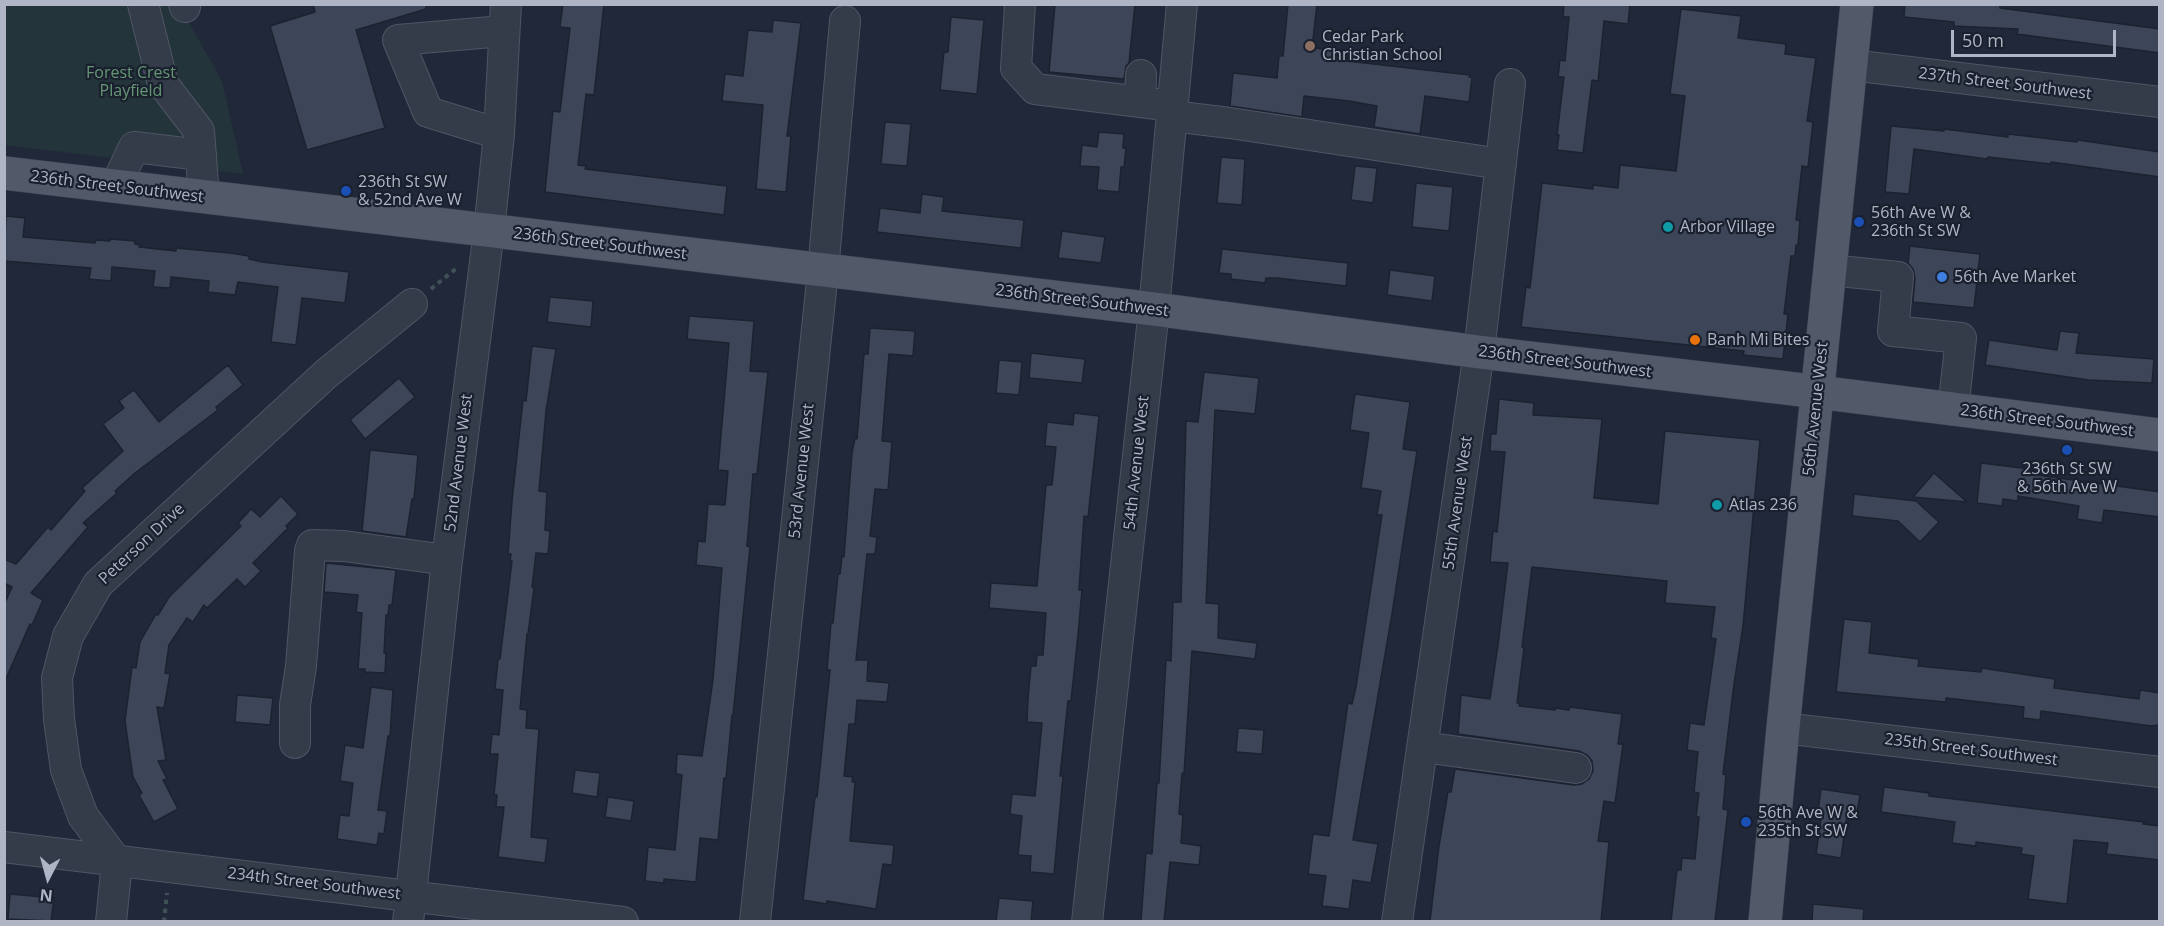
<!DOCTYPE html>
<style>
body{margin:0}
#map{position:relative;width:2164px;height:926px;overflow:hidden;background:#212839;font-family:"Open Sans",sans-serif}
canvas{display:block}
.frame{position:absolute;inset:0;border:6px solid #afb5c5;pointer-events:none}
.north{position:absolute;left:18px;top:848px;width:60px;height:60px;-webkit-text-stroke:4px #1a202d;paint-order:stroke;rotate:186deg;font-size:16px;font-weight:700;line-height:24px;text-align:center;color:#afb5c5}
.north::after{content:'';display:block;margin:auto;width:21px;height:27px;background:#afb5c5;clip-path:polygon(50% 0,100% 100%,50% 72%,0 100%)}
.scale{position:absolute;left:1951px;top:30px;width:165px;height:27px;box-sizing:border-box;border:3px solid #afb5c5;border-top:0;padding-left:8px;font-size:18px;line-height:21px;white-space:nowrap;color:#afb5c5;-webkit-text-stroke:4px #1a202d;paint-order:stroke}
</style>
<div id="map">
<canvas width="2164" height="926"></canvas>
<div class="frame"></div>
<div class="north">N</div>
<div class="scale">50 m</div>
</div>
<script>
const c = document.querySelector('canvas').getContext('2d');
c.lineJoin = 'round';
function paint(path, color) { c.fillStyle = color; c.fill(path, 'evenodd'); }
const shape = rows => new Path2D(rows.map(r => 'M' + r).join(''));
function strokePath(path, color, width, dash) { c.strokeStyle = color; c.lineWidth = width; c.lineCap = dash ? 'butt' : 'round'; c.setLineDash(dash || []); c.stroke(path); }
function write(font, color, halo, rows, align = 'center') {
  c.font = font + ' "Open Sans",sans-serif'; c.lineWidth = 4.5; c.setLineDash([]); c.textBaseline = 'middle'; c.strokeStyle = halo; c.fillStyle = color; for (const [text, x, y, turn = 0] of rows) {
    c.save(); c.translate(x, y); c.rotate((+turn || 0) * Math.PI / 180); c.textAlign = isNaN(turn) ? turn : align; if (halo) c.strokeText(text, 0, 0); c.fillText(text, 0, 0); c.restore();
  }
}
paint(shape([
 [5,5,179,5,222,81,243,174,5,145]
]), '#23353a');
const building = shape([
 [313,4,426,4,426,9,356,30,385,128,307,150,270,26,315,12,313,4],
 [563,4,604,4,594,95,586,94,578,165,586,166,585,169,727,186,724,215,545,192,553,111,560,112,570,28,560,27,563,4],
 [1055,4,1135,4,1129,63,1126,66,1124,79,1049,72,1055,4],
 [1288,4,1317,4,1312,48,1339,50,1338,60,1470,75,1469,77,1472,77,1469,102,1425,96,1420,134,1374,127,1377,106,1349,101,1304,96,1302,117,1230,106,1233,73,1277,78,1279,56,1283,56,1288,4],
 [1564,4,1630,4,1628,24,1604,21,1598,81,1592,80,1583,153,1557,150,1559,135,1557,135,1564,77,1558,77,1560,60,1565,61,1569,17,1563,17,1564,4],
 [1905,4,2000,4,2000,8,2160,29,2160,53,2017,34,2018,29,1954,26,1954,22,1904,17,1905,4],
 [1681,9,1741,16,1738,38,1786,44,1785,54,1816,58,1807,121,1813,122,1808,167,1802,166,1796,220,1800,220,1798,245,1796,245,1795,256,1791,256,1784,314,1788,314,1783,359,1743,355,1744,351,1521,327,1526,287,1530,288,1542,183,1593,189,1593,185,1618,188,1620,165,1676,171,1685,96,1670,94,1681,9],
 [951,17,984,20,977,94,940,90,944,52,948,52,951,17],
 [773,20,801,23,787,136,791,136,786,192,756,189,763,105,722,101,725,74,743,76,748,30,772,32,773,20],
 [885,122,911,124,907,166,881,164,885,122],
 [1891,126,1944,131,1944,129,2008,137,2008,134,2077,142,2078,140,2160,152,2160,177,2051,162,2051,164,1988,157,1987,159,1914,149,1909,194,1885,192,1891,126],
 [1099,132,1124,134,1123,148,1126,148,1124,167,1121,167,1119,192,1097,190,1099,167,1080,166,1082,145,1097,147,1099,132],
 [1221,157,1245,159,1242,205,1217,203,1221,157],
 [1355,166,1377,168,1373,203,1351,200,1355,166],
 [1416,183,1453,187,1449,231,1412,227,1416,183],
 [922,194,944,197,942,211,1024,220,1021,248,877,232,880,208,920,213,922,194],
 [6,216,25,218,23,237,95,243,96,240,110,241,110,239,135,241,135,244,140,245,139,247,176,251,176,248,230,253,249,256,249,259,262,262,349,272,345,303,302,298,296,345,271,342,278,287,238,282,235,295,208,292,209,281,171,277,170,288,153,287,155,271,112,267,111,281,89,279,91,268,4,261,6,216],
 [1062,231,1105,237,1101,263,1058,258,1062,231],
 [1910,246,1980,254,1974,308,1913,302,1915,278,1913,269,1908,263,1910,246],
 [1222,249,1348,263,1346,286,1277,278,1266,278,1265,283,1231,279,1231,274,1219,273,1222,249],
 [1390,270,1435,276,1432,301,1387,295,1390,270],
 [550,297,593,301,591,327,547,322,550,297],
 [689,316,754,321,750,371,768,372,757,474,753,474,747,546,750,547,733,715,732,715,726,779,724,778,718,840,700,838,696,882,664,879,664,883,645,881,648,847,675,850,682,775,676,774,677,754,702,756,713,680,722,568,696,565,698,541,705,542,708,504,725,505,728,471,718,470,729,343,687,339,689,316],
 [870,328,915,331,913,356,889,354,882,441,892,442,888,490,875,489,870,536,877,537,875,554,867,554,856,660,868,660,867,681,889,683,887,702,857,700,855,724,849,724,844,776,853,777,852,782,855,782,850,841,894,845,892,865,883,864,876,909,827,901,827,904,803,900,815,797,817,797,830,670,827,670,831,623,833,623,838,574,840,574,842,556,844,557,852,453,855,438,857,439,864,354,868,354,870,328],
 [2060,331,2079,333,2076,353,2154,359,2152,383,2089,380,1985,365,1989,340,2057,350,2060,331],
 [532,346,556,349,546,411,539,491,547,492,545,530,550,531,548,554,536,553,532,587,534,588,528,634,527,634,520,709,527,710,526,728,539,729,531,837,548,839,545,863,498,857,504,807,496,807,497,795,494,795,498,754,490,754,492,734,499,735,503,690,495,689,498,659,500,659,512,561,510,561,511,554,508,554,512,501,523,400,526,401,532,346],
 [1031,353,1085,359,1082,383,1029,378,1031,353],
 [999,360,1022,362,1019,395,996,393,999,360],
 [228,365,243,385,216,407,218,410,135,473,115,491,117,493,83,523,88,527,31,593,43,600,32,625,30,624,4,683,4,605,12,587,4,583,4,559,16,564,48,527,51,530,85,491,82,488,123,451,103,424,124,408,119,401,134,390,159,422,228,365],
 [1204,372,1259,378,1255,414,1215,410,1206,603,1219,604,1218,638,1257,643,1255,659,1192,651,1184,774,1182,773,1179,814,1183,815,1181,843,1201,846,1199,865,1170,862,1164,921,1141,921,1146,853,1152,854,1157,783,1159,783,1166,660,1171,661,1173,602,1181,602,1186,421,1198,422,1204,372],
 [399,378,415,397,365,439,350,420,399,378],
 [1355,394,1410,402,1403,449,1417,451,1392,614,1353,840,1378,844,1371,883,1353,880,1349,909,1322,906,1326,876,1308,874,1313,834,1329,836,1348,703,1352,704,1356,687,1382,515,1377,515,1381,491,1361,488,1369,433,1350,430,1355,394],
 [1499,399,1534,403,1533,415,1602,419,1594,498,1658,504,1665,431,1760,440,1743,626,1734,684,1723,774,1726,775,1723,809,1728,810,1715,921,1671,921,1677,870,1681,870,1682,858,1695,859,1699,817,1696,817,1699,793,1694,792,1698,752,1687,750,1690,723,1704,725,1716,639,1711,638,1715,607,1665,603,1667,581,1532,567,1522,647,1524,648,1517,703,1520,703,1519,706,1555,710,1555,708,1569,710,1570,707,1622,714,1618,744,1623,744,1615,803,1604,801,1598,841,1609,842,1601,921,1430,921,1439,846,1448,792,1451,792,1455,769,1574,785,1582,784,1589,779,1593,771,1592,761,1587,755,1579,751,1458,734,1461,695,1490,699,1498,645,1508,563,1490,562,1493,531,1497,532,1505,452,1490,451,1491,434,1496,434,1499,399],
 [1074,413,1099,416,1088,517,1084,516,1079,590,1082,590,1078,635,1071,701,1068,701,1060,776,1063,776,1054,874,1030,872,1031,856,1018,855,1022,816,1010,814,1012,794,1035,796,1042,723,1027,722,1028,698,1031,666,1036,666,1037,655,1043,655,1046,613,989,608,991,583,1037,586,1046,485,1052,485,1056,447,1045,446,1047,422,1073,425,1074,413],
 [370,450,418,455,414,499,412,499,406,537,362,531,370,450],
 [1981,463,2038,470,2037,475,2160,492,2160,517,2104,510,2102,523,2077,519,2079,506,2018,496,2018,501,2003,499,2002,506,1977,503,1981,463],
 [1934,473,1967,502,1913,497,1934,473],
 [1854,494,1916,501,1939,522,1920,542,1898,521,1852,516,1854,494],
 [281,496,298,514,286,526,288,528,253,563,261,571,245,587,237,579,207,608,204,605,193,622,187,618,169,645,165,673,170,674,164,708,157,707,166,760,158,761,167,779,163,780,178,809,154,822,139,795,142,793,133,777,125,721,132,667,136,668,140,642,156,614,158,615,169,597,241,526,238,523,251,509,260,517,281,496],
 [326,563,396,570,392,605,389,605,388,615,386,615,384,653,386,653,385,673,365,672,365,669,358,669,362,613,356,612,358,595,324,592,326,563],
 [1844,619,1872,622,1869,653,1919,659,1918,666,1981,672,1982,668,2008,672,2055,679,2054,688,2139,699,2140,690,2160,693,2160,725,2151,726,2041,711,2040,720,2023,718,2024,707,1946,698,1946,702,1836,692,1844,619],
 [371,687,393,690,390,736,388,736,378,810,387,811,384,834,379,833,377,845,337,839,340,815,349,816,353,783,340,781,345,745,363,748,371,687],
 [237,695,273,698,270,725,235,722,237,695],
 [1238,728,1264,730,1262,754,1236,752,1238,728],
 [575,770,600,773,597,797,572,793,575,770],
 [1884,787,1929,793,1929,796,2144,822,2143,824,2160,826,2160,860,2106,854,2108,843,2074,840,2067,904,2028,899,2034,856,2021,854,2022,848,1976,842,1976,846,1952,843,1955,822,1881,812,1884,787],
 [1821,789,1860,795,1856,818,1847,816,1841,858,1816,854,1822,812,1818,811,1821,789],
 [608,797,634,801,631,821,605,817,608,797],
 [10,894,54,898,51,921,8,919,10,894],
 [999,898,1033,901,1031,921,996,921,999,898],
 [1813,904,1864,909,1863,921,1812,921,1813,904]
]);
paint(building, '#3d4659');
strokePath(building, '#1c2230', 1.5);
const minor = shape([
 [143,4,163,84,199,131,204,197],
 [184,4,185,7],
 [1020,4,1016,68,1035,89,1173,106],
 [1851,65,2160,102],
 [1140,102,1141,75],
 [1172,116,1230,123,1501,164],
 [499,134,428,112,398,40,503,31],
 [115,187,134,147,201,155],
 [1830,270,1898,277,1893,331,1961,338,1953,410],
 [1783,728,2160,772],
 [295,743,295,705,301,666,310,551,312,545,344,546,447,560],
 [1423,747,1576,768],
 [4,847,623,922],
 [111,922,117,862,83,816,66,770,59,719,57,678,68,636,98,584,326,374,412,304],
 [408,922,447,560,489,231,499,134,506,4],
 [755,922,823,271,845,21],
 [1087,922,1154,309,1182,4],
 [1397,922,1479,352,1510,84]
]);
const major = shape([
 [4,173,1154,309,1479,352,1778,387,2160,435],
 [1765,922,1783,728,1857,4]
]);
strokePath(minor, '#4f5564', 32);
strokePath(major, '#3e4452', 34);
strokePath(shape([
 [431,289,458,267],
 [164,922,167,893]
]), '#405257', 4, [4.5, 4.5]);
strokePath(minor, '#343b49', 30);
strokePath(major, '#525969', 33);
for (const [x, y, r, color] of [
 [1310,46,6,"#8d6e63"],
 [346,191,6,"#1a4fb4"],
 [1859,222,6,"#1a4fb4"],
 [1668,227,6,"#0f9aa8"],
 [1942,277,6,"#3f7fe0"],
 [1695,340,6,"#e8710a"],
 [2067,450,6,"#1a4fb4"],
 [1717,505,6,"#0f9aa8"],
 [1746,822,6,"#1a4fb4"]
]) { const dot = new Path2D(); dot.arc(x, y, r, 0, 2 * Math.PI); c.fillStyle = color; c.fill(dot); strokePath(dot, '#1a202d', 2); }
write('16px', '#afb5c5', '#1a202d', [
 ["Cedar Park",1322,37],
 ["Christian School",1322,55],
 ["236th St SW",358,182],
 ["& 52nd Ave W",358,200],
 ["56th Ave W &",1871,213],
 ["236th St SW",1871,231],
 ["Arbor Village",1680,227],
 ["56th Ave Market",1954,277],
 ["Banh Mi Bites",1707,340],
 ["236th St SW",2067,469,"center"],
 ["& 56th Ave W",2067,487,"center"],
 ["Atlas 236",1729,505],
 ["56th Ave W &",1758,813],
 ["235th St SW",1758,831]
], 'left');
write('16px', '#669676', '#1a202d', [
 ["Forest Crest",131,73],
 ["Playfield",131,91]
]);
write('16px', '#afb5c5', '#1a202d', [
 ["237th Street Southwest",2005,84,7],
 ["236th Street Southwest",117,187,7],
 ["236th Street Southwest",600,244,7],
 ["236th Street Southwest",1082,301,7],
 ["236th Street Southwest",1565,362,7],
 ["56th Avenue West",1816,409,-84],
 ["236th Street Southwest",2047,421,7],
 ["52nd Avenue West",459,463,-83],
 ["54th Avenue West",1137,463,-84],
 ["53rd Avenue West",802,471,-84],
 ["55th Avenue West",1458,503,-82],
 ["Peterson Drive",142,544,-43],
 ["235th Street Southwest",1971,750,7],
 ["234th Street Southwest",314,884,7]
]);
</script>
